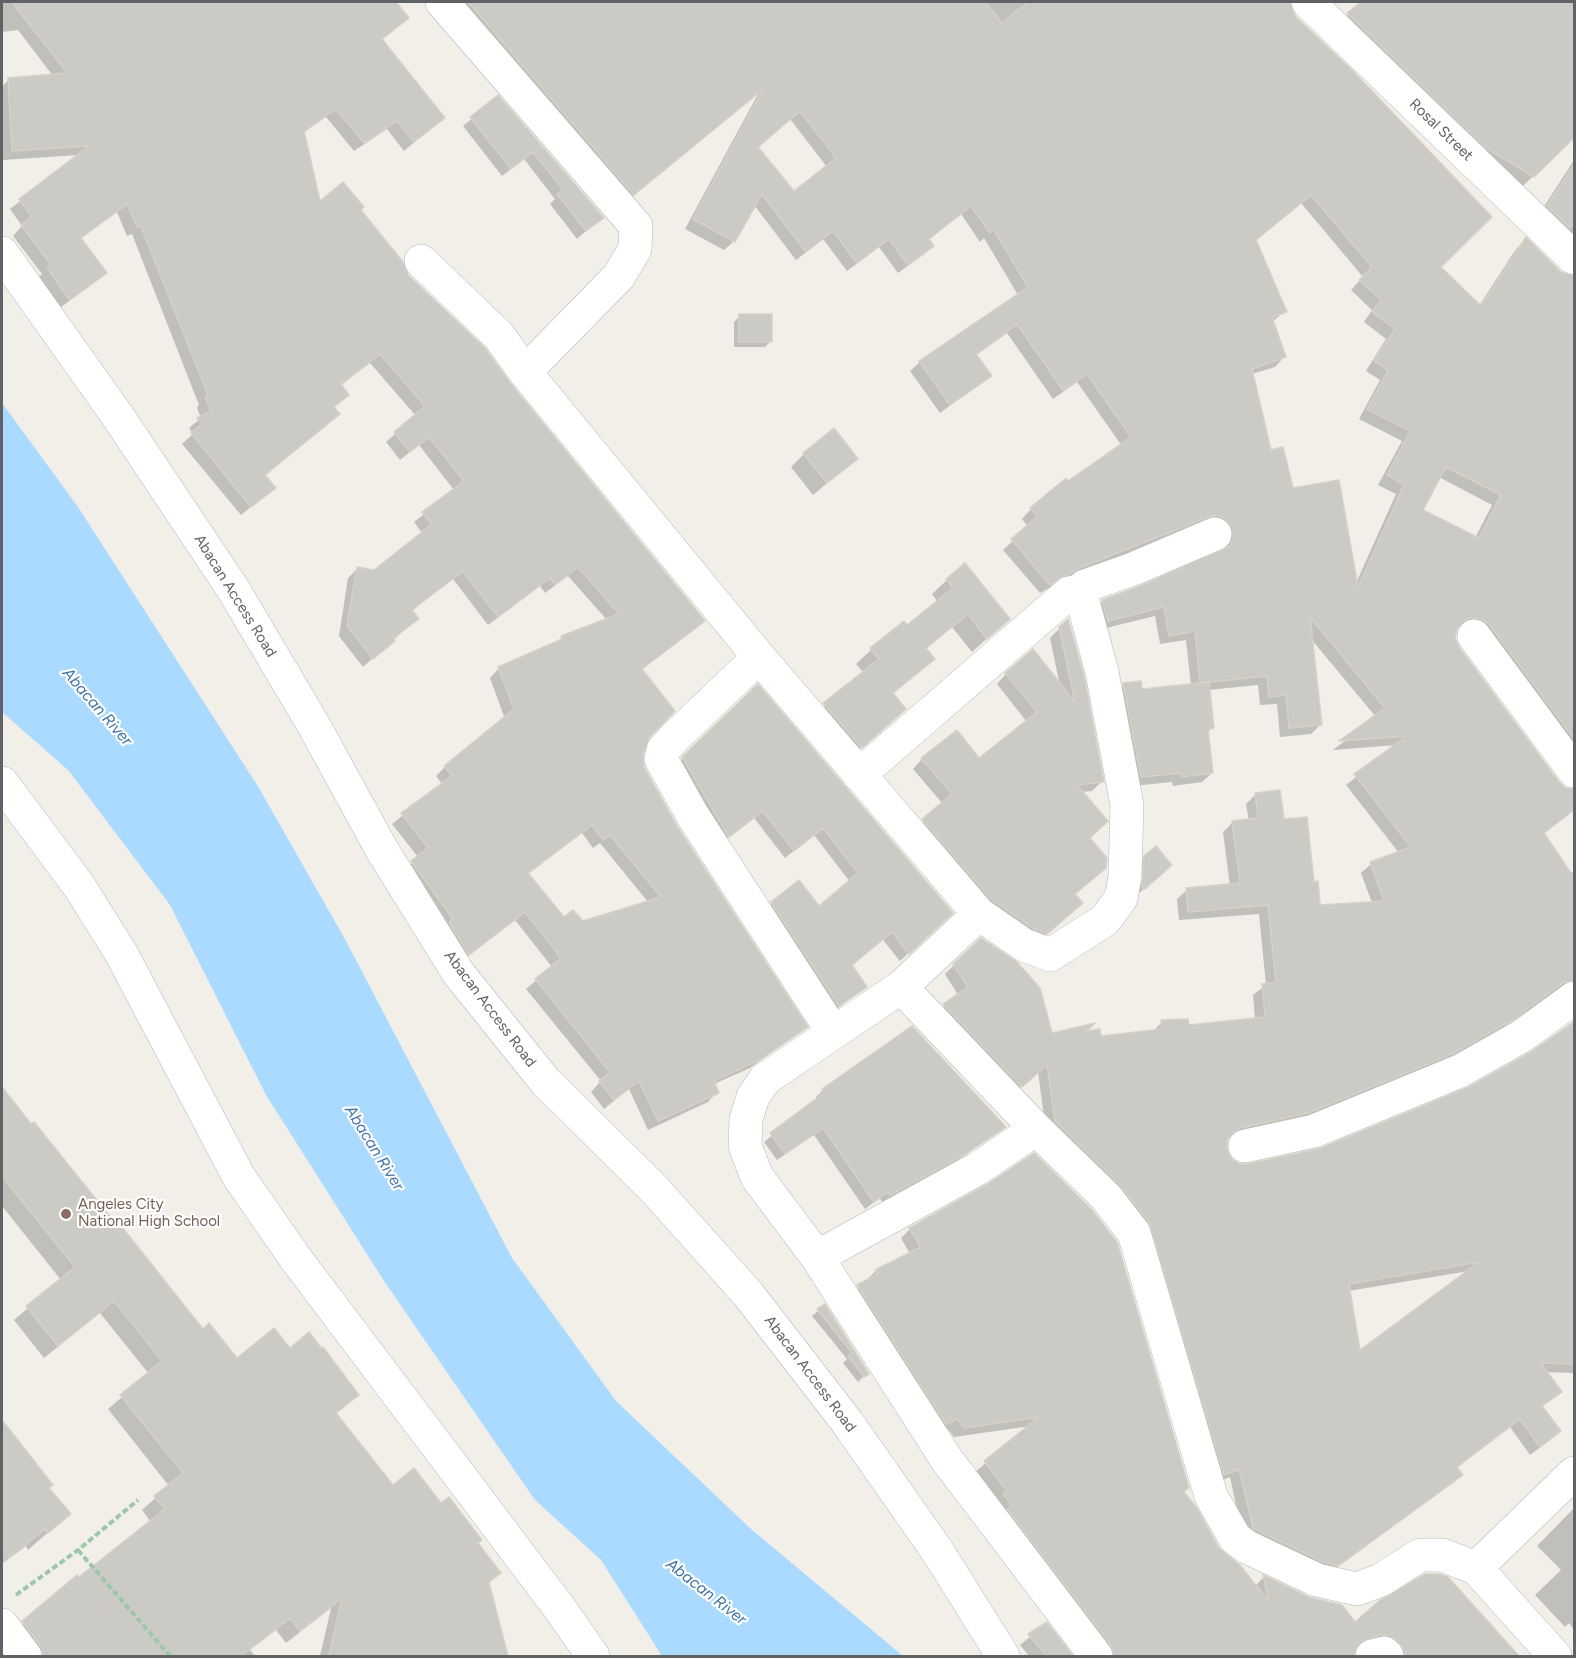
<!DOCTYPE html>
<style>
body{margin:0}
#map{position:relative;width:1576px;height:1658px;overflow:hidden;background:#f1efe8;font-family:Figtree,sans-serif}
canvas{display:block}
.frame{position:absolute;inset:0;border:3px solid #5f6368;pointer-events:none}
</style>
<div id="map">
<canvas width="1576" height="1658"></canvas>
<div class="frame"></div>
</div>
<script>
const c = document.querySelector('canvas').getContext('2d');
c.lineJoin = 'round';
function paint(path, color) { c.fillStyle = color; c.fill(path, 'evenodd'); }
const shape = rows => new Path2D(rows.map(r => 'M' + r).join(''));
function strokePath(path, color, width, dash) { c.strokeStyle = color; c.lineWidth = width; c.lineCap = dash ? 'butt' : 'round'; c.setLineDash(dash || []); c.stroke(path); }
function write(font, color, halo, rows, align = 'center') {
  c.font = font + ' Figtree,sans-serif'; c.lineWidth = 4.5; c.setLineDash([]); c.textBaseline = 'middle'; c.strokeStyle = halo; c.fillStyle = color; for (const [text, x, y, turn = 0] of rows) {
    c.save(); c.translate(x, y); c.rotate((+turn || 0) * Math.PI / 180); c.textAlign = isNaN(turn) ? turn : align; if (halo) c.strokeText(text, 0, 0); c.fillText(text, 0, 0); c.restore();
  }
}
paint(shape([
 [2,403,78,507,259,788,346,941,512,1258,616,1401,751,1529,903,1656,662,1656,601,1560,535,1500,384,1281,266,1095,170,905,68,770,2,712]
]), '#aadaff');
paint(shape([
 [2,2,305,2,324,27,356,2,394,2,407,18,381,41,443,118,404,151,387,129,354,151,326,117,303,133,319,203,359,210,407,275,693,630,641,670,648,737,641,755,643,768,676,827,806,1027,750,1068,714,1084,717,1092,708,1102,648,1130,629,1089,604,1109,591,1092,601,1081,526,989,552,967,515,920,459,963,403,872,418,857,392,824,442,784,436,776,445,767,505,719,490,678,499,668,554,645,562,637,607,620,568,576,545,593,540,586,488,625,453,579,411,611,417,619,363,667,339,636,348,578,358,568,374,571,422,533,414,522,454,490,419,445,400,460,386,442,416,416,370,363,340,386,347,395,333,408,338,414,264,476,274,488,241,515,182,444,193,434,189,428,201,418,197,408,199,405,132,234,127,236,117,212,80,239,105,273,60,308,38,278,42,274,13,236,22,226,10,209,79,155,3,160,2,87,9,79,53,76,18,30,2,32],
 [582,833,593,848,600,843,648,902,582,923,564,919,527,875],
 [451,2,1288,2,1439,268,1479,306,1516,249,1526,240,1574,495,1574,762,1462,626,1455,629,1454,638,1458,648,1558,783,1566,790,1574,791,1574,810,1543,834,1570,874,1574,871,1574,992,1561,988,1501,1029,1441,1063,1298,1122,1230,1137,1227,1138,1225,1151,1230,1160,1239,1165,1249,1166,1321,1150,1470,1089,1532,1054,1574,1023,1574,1373,1546,1372,1560,1391,1541,1408,1559,1431,1549,1441,1530,1455,1510,1427,1456,1468,1461,1475,1451,1484,1328,1574,1243,1537,1230,1477,1215,1483,1140,1232,1046,1131,1038,1072,1011,1095,935,1014,958,995,945,974,954,965,1051,1035,1084,1032,1100,1038,1152,1032,1162,1022,1187,1027,1255,1020,1253,995,1266,985,1259,914,1179,920,1177,899,1187,890,1230,886,1223,832,1232,823,1249,821,1246,804,1256,794,1282,821,1313,883,1319,907,1372,903,1361,873,1371,864,1399,853,1346,785,1397,745,1333,750,1376,717,1311,639,1321,724,1311,734,1280,737,1277,704,1260,705,1258,685,1208,690,1212,728,1207,733,1212,773,1202,782,1173,786,1172,782,1132,786,1114,694,1124,685,1140,691,1191,686,1186,640,1160,644,1155,616,1098,630,1093,611,1103,601,1141,588,1223,550,1225,546,1197,526,1068,577,1040,593,1003,550,1028,527,1022,519,1031,509,1122,446,1077,382,1053,399,1007,333,975,356,990,376,940,413,910,371,920,362,1018,295,984,238,980,242,961,214,928,240,932,245,923,255,898,273,879,247,847,271,823,239,796,260,754,205,734,241,724,250,685,229,758,94,624,203],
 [790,119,827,167,794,193,756,148],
 [1301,203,1363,277,1351,290,1372,310,1364,322,1386,339,1366,371,1380,380,1359,419,1402,441,1378,485,1396,494,1356,583,1292,489,1270,452,1252,374,1275,367,1284,357,1272,322,1285,311,1255,241],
 [1439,477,1492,505,1475,538,1421,511],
 [1469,1271,1358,1353,1348,1291],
 [1363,2,1574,2,1574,136,1522,187,1337,24],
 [498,97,602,217,577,239,550,204,555,199,524,159,502,176,463,126],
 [1574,160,1574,251,1538,216],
 [740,316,771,341,765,347,734,347,734,322],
 [804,454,856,459,813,495,791,467],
 [947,580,1008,619,972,652,952,627,925,650,933,659,892,694,904,709,846,761,810,719,864,673,856,664,871,650,903,623,907,627,938,602,932,594],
 [1060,628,1102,781,1092,791,1081,792,1088,838,1105,868,1074,895,1071,912,1037,943,1023,938,914,830,943,804,913,769,922,759,978,760,1027,722,997,684,1006,674,1060,686,1050,638],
 [758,686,943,921,900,961,883,940,851,966,865,987,830,1014,764,912,772,903,819,908,850,882,814,835,785,858,754,818,720,844,674,767],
 [1145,857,1164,871,1138,894,1139,863],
 [2,1088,203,1331,237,1360,289,1350,357,1395,336,1414,392,1487,441,1505,499,1572,488,1583,507,1656,320,1656,331,1608,286,1643,276,1630,250,1650,255,1656,24,1656,10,1635,151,1522,142,1510,169,1486,108,1409,149,1374,100,1313,44,1358,14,1320,61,1280,2,1206],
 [823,1090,1004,1126,958,1160,882,1202,880,1198,865,1209,814,1135,777,1160,764,1142,818,1100,816,1097],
 [910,1229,1188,1488,1183,1493,1218,1549,1255,1586,1264,1577,1355,1624,1515,1653,1512,1656,1393,1656,1378,1644,1356,1647,1353,1650,1353,1656,1103,1656,975,1472,1031,1426,954,1437,947,1428,936,1432,849,1296,876,1271,910,1254,901,1238],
 [824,1306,867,1373,858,1382,843,1363,847,1359,812,1316],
 [6,1429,69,1514,28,1550,26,1546,2,1564,2,1433],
 [1574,1508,1574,1630,1569,1623,1565,1627,1535,1595,1561,1570,1537,1546],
 [1046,1624,1071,1656,1029,1656,1020,1645]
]), '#0003');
const building = shape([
 [12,2,396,2,409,18,382,39,445,118,414,142,397,121,364,143,336,109,304,131,320,201,343,182,364,207,361,210,403,262,408,275,485,348,511,384,705,621,642,669,675,711,649,738,643,755,644,767,677,826,808,1027,761,1059,714,1081,719,1093,658,1121,639,1081,614,1100,599,1081,610,1072,535,979,561,958,525,912,469,955,449,922,453,919,411,861,428,848,401,813,452,776,444,766,514,709,498,667,562,639,561,636,619,614,578,567,555,585,550,578,498,617,463,571,412,610,419,619,393,638,395,641,373,659,347,626,357,567,374,570,432,524,422,512,464,481,429,437,410,452,394,432,425,406,380,354,341,384,349,395,334,407,340,414,265,475,276,488,251,507,191,433,202,424,197,418,211,411,205,397,208,395,141,226,137,227,127,204,81,238,107,273,70,300,47,268,51,265,21,225,32,217,19,199,89,146,12,151,8,78,67,73,12,2],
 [592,825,603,840,610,835,661,897,583,921,573,910,564,917,528,873,592,825],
 [468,2,985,2,1002,23,1028,2,1290,2,1295,16,1352,70,1492,217,1441,267,1481,306,1526,237,1561,272,1575,276,1575,740,1489,624,1481,619,1471,618,1462,621,1457,629,1455,638,1459,647,1559,782,1566,788,1575,789,1575,809,1544,833,1575,879,1575,980,1563,983,1512,1020,1452,1054,1308,1113,1240,1128,1232,1133,1227,1141,1227,1149,1232,1159,1240,1164,1248,1164,1321,1148,1469,1087,1531,1052,1575,1021,1575,1364,1541,1363,1562,1392,1542,1406,1561,1431,1540,1447,1520,1419,1457,1467,1463,1475,1338,1566,1323,1562,1253,1528,1239,1469,1224,1475,1149,1222,1119,1184,1055,1121,1047,1065,1022,1087,943,1004,968,987,953,964,981,938,1017,962,1040,988,1052,1033,1095,1023,1087,1031,1100,1029,1101,1036,1162,1029,1161,1020,1188,1019,1189,1025,1265,1017,1262,984,1276,982,1268,905,1188,912,1186,888,1240,883,1232,821,1258,818,1255,793,1280,790,1284,819,1307,817,1314,882,1318,881,1320,905,1384,901,1370,862,1411,847,1354,774,1407,736,1339,741,1385,708,1310,617,1322,725,1289,728,1286,695,1269,697,1267,676,1200,683,1195,631,1169,636,1164,607,1108,621,1102,600,1140,586,1230,546,1234,536,1232,526,1226,519,1217,515,1208,517,1079,568,1050,585,1011,539,1037,517,1030,508,1066,478,1068,481,1131,437,1087,374,1063,390,1017,324,976,354,992,376,950,405,919,361,1028,287,994,230,990,233,971,206,929,239,934,246,908,265,889,239,857,263,833,231,806,252,762,194,735,242,693,219,763,89,634,195,468,2],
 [800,111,836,158,794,191,758,147,800,111],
 [1311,195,1372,267,1359,280,1381,300,1372,312,1395,329,1374,361,1388,370,1367,409,1410,431,1387,475,1404,485,1358,587,1339,480,1293,488,1283,447,1271,450,1252,369,1286,357,1272,317,1287,312,1256,240,1311,195],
 [1446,467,1501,495,1479,538,1423,510,1446,467],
 [1479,1262,1360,1350,1349,1284,1479,1262],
 [1361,2,1575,2,1575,137,1534,177,1485,147,1347,13,1361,2],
 [498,95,604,218,586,231,557,194,563,190,533,152,511,169,470,117,498,95],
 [1575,163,1575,221,1570,228,1547,206,1575,163],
 [739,314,772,314,772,342,739,342,739,314],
 [834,428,858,459,827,483,803,453,834,428],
 [965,563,1010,619,987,639,968,614,926,648,935,659,893,693,906,709,862,748,823,703,879,659,870,648,904,621,907,625,953,588,946,579,965,563],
 [1068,619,1084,676,1104,782,1077,785,1108,821,1090,838,1107,858,1106,868,1075,894,1083,903,1047,934,1033,928,992,900,922,819,952,794,921,758,957,730,979,758,1037,712,1005,673,1033,649,1075,702,1059,627,1068,619],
 [1141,681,1142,689,1209,682,1214,728,1208,729,1213,773,1182,777,1181,773,1141,777,1123,683,1141,681],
 [758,684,953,913,909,954,892,932,852,965,867,987,839,1006,771,902,799,880,819,906,858,873,823,828,794,851,763,811,729,837,682,757,758,684],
 [1156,846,1172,865,1145,889,1142,886,1144,856,1156,846],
 [912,1026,1006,1127,967,1153,890,1195,888,1192,874,1202,823,1128,785,1154,770,1133,825,1092,822,1089,912,1026],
 [2,1087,31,1124,34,1122,116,1224,118,1222,203,1329,209,1323,237,1358,274,1328,290,1348,309,1332,322,1349,323,1347,359,1395,336,1413,393,1485,414,1468,441,1503,449,1497,482,1540,478,1543,501,1573,489,1582,508,1656,329,1656,342,1598,300,1631,290,1618,241,1656,43,1656,40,1645,22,1621,77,1575,79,1577,165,1509,154,1496,183,1473,120,1395,162,1361,114,1301,58,1346,26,1306,75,1267,2,1176,2,1087],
 [1034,1153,1092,1210,1117,1242,1189,1488,1183,1491,1197,1508,1219,1548,1240,1565,1269,1602,1263,1575,1309,1597,1342,1605,1355,1622,1379,1601,1425,1574,1439,1574,1448,1577,1519,1656,1405,1656,1405,1651,1397,1640,1390,1635,1380,1635,1359,1642,1354,1656,1114,1656,1111,1645,1007,1509,1012,1505,1003,1494,1007,1491,984,1461,1039,1417,964,1428,957,1419,946,1424,857,1285,878,1274,875,1270,921,1247,909,1228,986,1185,1034,1153],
 [825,1304,869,1374,864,1377,848,1356,852,1353,817,1309,825,1304],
 [2,1420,53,1485,49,1488,71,1514,48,1533,45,1529,2,1563,2,1420],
 [1047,1622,1073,1656,1046,1656,1028,1634,1047,1622]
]);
paint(building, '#cccac5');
strokePath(building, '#d6d1c6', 1.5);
const minor = shape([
 [1308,2,1574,258],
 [421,261,499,336,525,372,619,276,635,249,636,226,442,2],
 [525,372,759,657,979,914,1024,945,1050,955,1105,920,1121,898,1125,877,1127,805,1102,672,1080,591,1085,586,1133,569,1215,534],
 [1474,636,1574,771],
 [759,657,675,737,663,750,661,759,693,816,833,1032],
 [859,775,1069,593,1080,591],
 [901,987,1036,1129,1106,1197,1134,1233,1211,1496,1235,1538,1247,1547,1317,1580,1357,1589,1381,1580,1420,1555,1442,1555,1476,1568],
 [1036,1129,977,1169,817,1257,947,1460,1096,1656],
 [1245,1146,1314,1131,1460,1071,1522,1036,1574,998],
 [817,1257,757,1177,745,1146,746,1119,753,1097,765,1079,901,987,979,914],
 [2,1625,25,1656],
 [1372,1656,1384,1653,1387,1656],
 [1555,1656,1476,1568,1574,1473]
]);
const tertiary = shape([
 [2,253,119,418,233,589,313,724,382,850,459,974,545,1081,655,1190,748,1294,847,1422,938,1552,1003,1656],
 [2,783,79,886,121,953,239,1177,296,1259,558,1606,593,1656]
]);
strokePath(minor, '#b5b8bc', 34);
strokePath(tertiary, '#b5b8bc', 34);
strokePath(shape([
 [78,1550,170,1656],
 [16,1595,78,1550,138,1500]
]), '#9cc7a9', 4, [6, 3]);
strokePath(minor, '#fff', 33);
strokePath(tertiary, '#fff', 33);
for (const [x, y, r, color] of [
 [66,1214,6,"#8d6e63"]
]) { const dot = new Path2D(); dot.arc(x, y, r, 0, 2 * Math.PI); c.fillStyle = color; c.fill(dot); strokePath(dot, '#fff', 2); }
write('15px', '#5f6368', '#fff', [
 ["Rosal Street",1441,130,44],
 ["Abacan Access Road",235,596,58],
 ["Abacan Access Road",490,1009,53],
 ["Abacan Access Road",810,1374,53]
]);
write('15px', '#785e54', '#fff', [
 ["Angeles City",78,1205],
 ["National High School",78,1222]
], 'left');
write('italic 16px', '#4174aa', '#fff', [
 ["Abacan River",97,707,49],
 ["Abacan River",374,1148,58],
 ["Abacan River",706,1592,38]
]);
</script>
